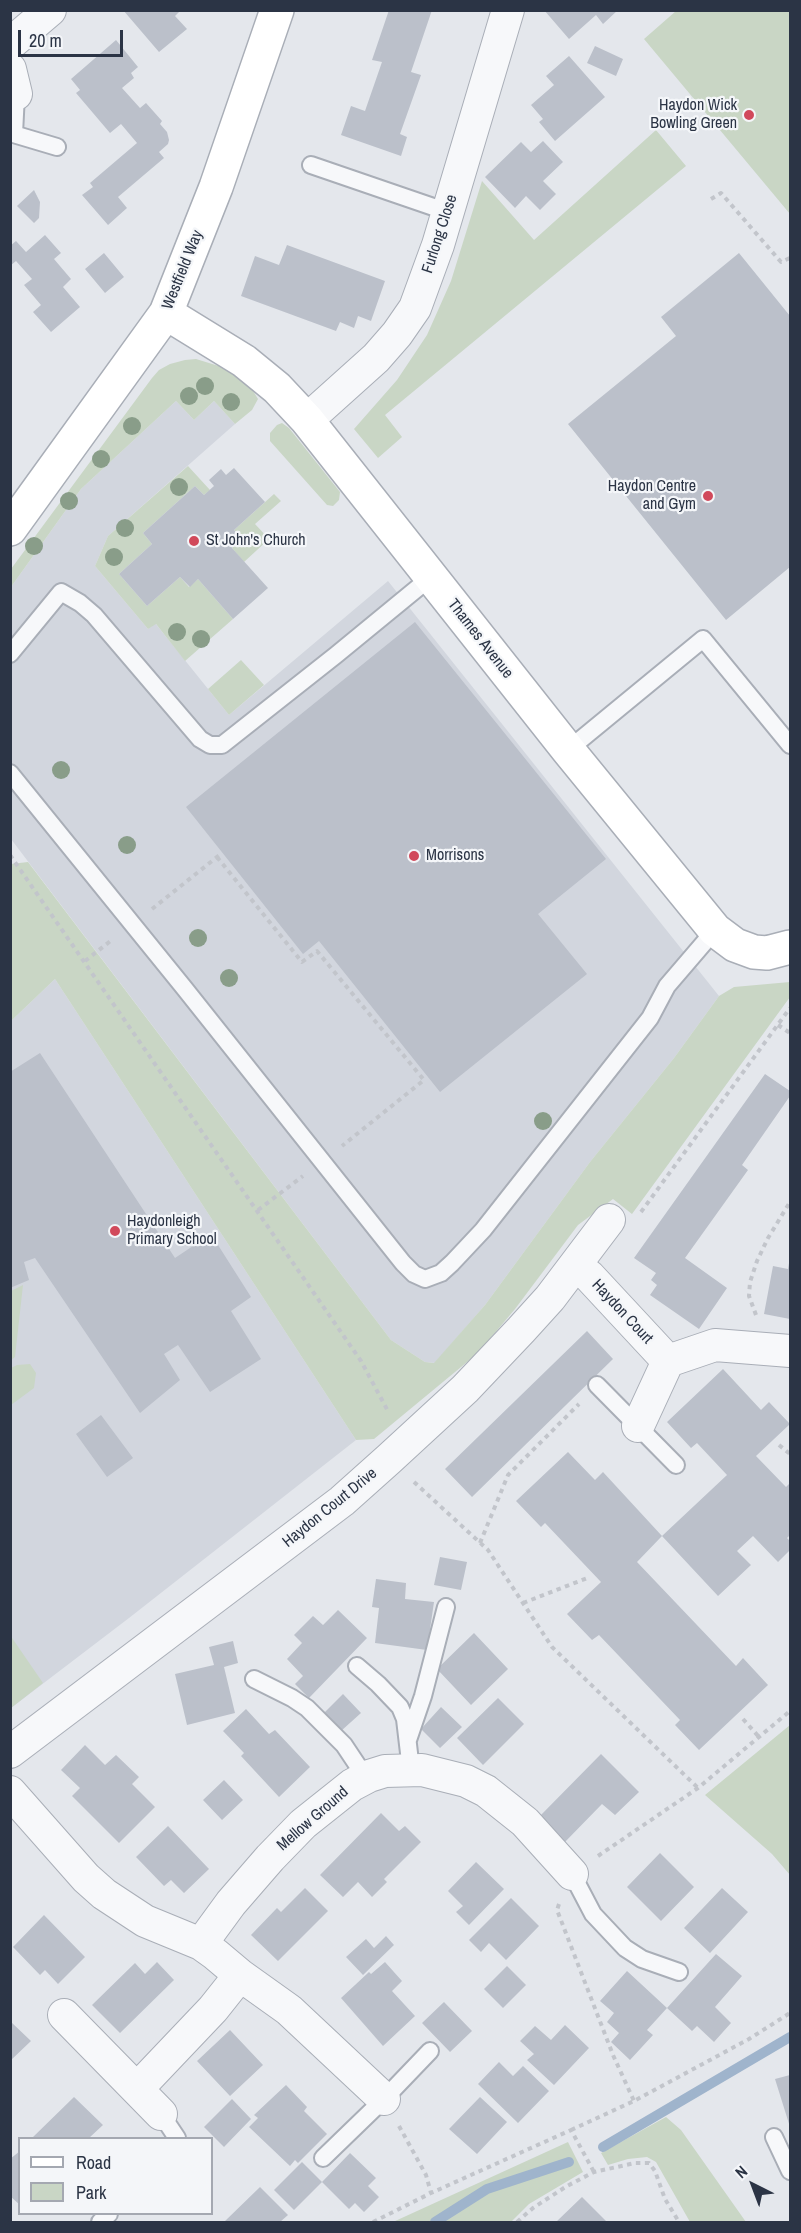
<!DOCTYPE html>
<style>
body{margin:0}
#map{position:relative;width:801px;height:2233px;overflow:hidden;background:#e4e7ec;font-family:"Archivo Narrow",sans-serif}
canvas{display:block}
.frame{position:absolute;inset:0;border:12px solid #2b3445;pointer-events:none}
.legend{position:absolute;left:18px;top:2137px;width:195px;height:78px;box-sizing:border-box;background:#f4f6f9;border:2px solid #a4a8b1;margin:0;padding:8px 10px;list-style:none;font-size:18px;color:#2b3445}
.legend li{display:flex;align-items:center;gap:12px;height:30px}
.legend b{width:30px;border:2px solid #a4a8b1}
.north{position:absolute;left:723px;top:2155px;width:60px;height:60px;-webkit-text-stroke:4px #f4f6f9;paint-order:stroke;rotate:318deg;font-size:16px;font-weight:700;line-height:24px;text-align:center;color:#2b3445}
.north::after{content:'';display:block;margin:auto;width:21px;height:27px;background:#2b3445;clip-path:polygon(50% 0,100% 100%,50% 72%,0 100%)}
.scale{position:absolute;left:18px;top:30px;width:105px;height:27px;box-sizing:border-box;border:3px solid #2b3445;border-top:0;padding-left:8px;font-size:18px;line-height:21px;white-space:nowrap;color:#2b3445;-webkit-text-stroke:4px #f4f6f9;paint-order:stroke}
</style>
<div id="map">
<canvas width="801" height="2233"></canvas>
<div class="frame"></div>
<ul class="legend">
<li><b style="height:8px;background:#fff"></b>Road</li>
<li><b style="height:16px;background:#c9d6c5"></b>Park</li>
</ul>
<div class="north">N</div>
<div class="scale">20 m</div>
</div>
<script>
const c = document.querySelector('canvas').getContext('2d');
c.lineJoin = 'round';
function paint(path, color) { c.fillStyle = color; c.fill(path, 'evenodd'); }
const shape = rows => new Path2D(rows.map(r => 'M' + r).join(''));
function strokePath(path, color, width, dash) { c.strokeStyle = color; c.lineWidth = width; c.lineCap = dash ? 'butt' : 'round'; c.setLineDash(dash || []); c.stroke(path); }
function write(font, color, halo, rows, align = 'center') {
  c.font = font + ' "Archivo Narrow",sans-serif'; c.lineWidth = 4.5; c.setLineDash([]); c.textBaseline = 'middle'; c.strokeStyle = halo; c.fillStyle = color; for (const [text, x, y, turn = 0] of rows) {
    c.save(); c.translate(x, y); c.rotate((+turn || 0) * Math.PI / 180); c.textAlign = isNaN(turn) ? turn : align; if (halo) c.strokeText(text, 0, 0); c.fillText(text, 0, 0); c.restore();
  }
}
paint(shape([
 [176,401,194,420,214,401,235,424,108,536,95,566,148,629,155,623,229,715,388,581,719,996,674,1058,590,1162,485,1305,435,1363,425,1362,391,1340,11,839,11,587,81,489],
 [55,979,356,1440,129,1618,11,1708,11,1021]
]), '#d2d6de');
paint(shape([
 [676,11,790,11,790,214,644,39],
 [656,130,686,166,385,415,402,437,378,458,354,429,397,380,427,335,451,281,482,181,534,240],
 [196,359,222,367,250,386,258,399,252,410,235,424,214,401,194,420,176,401,81,489,11,587,11,569,152,378,159,370,170,364,185,360],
 [282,423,289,428,340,492,339,500,333,506,327,505,270,441,270,433,277,425],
 [188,466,210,490,204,495,195,486,143,533,152,544,119,574,147,606,180,577,189,587,198,579,233,619,185,661,156,624,148,629,95,566,108,536],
 [274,494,281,501,255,524,269,539,244,562,232,548,242,538,234,530],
 [241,660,264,685,229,715,208,689],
 [28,862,391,1340,425,1362,434,1363,485,1305,590,1162,674,1058,719,996,734,987,790,982,790,997,632,1214,613,1199,578,1225,515,1309,478,1353,374,1439,356,1440,55,979,11,1021,11,864],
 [23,1285,15,1357,11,1360,11,1291],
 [30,1364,36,1373,34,1388,11,1405,11,1368,17,1365],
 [10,1635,43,1683,11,1708,10,1708],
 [790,1725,790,1875,772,1854,705,1795],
 [666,2117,681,2130,746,2222,690,2222,656,2162,647,2157,628,2159,608,2165,601,2153],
 [568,2142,583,2172,529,2204,511,2222,393,2222]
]), '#c9d6c5');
strokePath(shape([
 [603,2147,790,2037],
 [435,2222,487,2189,569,2162]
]), '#9fb4cc', 10);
paint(shape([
 [123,10,181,10,175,16,187,29,159,52],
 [389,10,432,10,411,72,421,75,400,134,407,137,401,156,341,135,351,106,365,111,382,62,372,60],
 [544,10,618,10,603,24,596,15,569,39],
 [116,40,138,67,131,73,134,78,122,88,140,108,146,103,162,121,160,124,167,132,169,140,168,144,159,152,164,158,118,197,127,208,108,225,82,195,93,187,90,183,137,143,121,124,110,133,76,93,80,90,71,79],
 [595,46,623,59,616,76,587,63],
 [569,56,605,97,555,141,539,122,543,119,531,105,554,85,546,76],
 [543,141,563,162,543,181,556,194,540,210,526,196,515,208,485,177,521,142,531,152],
 [34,190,40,202,39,218,34,223,17,206],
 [45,235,61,253,54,259,71,279,63,287,80,307,51,332,33,312,41,305,24,285,32,279,16,261,10,266,10,246,16,241,26,252],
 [287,245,385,281,371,321,358,316,354,328,340,322,336,331,241,296,255,256,279,265],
 [104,253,124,277,105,293,85,269],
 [739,253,790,316,790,567,726,620,568,424,676,336,661,317],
 [234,468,265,502,234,530,242,538,232,548,268,588,233,619,198,579,190,587,180,577,147,606,119,574,152,544,143,533,195,486,204,495,214,486,209,480,221,469,226,475],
 [415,622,606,859,538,914,587,974,440,1092,319,941,303,954,186,807],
 [40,1053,175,1258,211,1234,251,1297,231,1311,261,1359,210,1392,178,1345,164,1354,180,1380,140,1413,35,1258,24,1262,29,1280,10,1288,10,1072],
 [765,1074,790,1091,790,1096,742,1165,748,1170,685,1258,727,1288,699,1329,650,1295,657,1285,651,1280,656,1273,634,1258],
 [789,1263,790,1319,764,1314,773,1266,788,1269],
 [587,1331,613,1359,472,1497,445,1469],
 [723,1369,761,1410,769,1402,790,1424,756,1456,786,1487,790,1483,790,1535,787,1538,790,1541,790,1550,778,1562,753,1536,737,1551,751,1565,718,1596,662,1536,727,1475,697,1443,691,1448,667,1422],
 [101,1415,133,1458,107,1477,76,1434],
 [568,1452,595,1480,603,1472,662,1536,637,1562,736,1666,743,1658,768,1685,699,1750,675,1725,680,1720,599,1635,592,1640,567,1614,601,1582,545,1523,541,1527,516,1501],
 [440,1557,467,1562,461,1590,434,1585],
 [376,1579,406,1583,405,1599,434,1602,427,1650,375,1643,379,1608,372,1607],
 [338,1610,367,1638,309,1698,295,1684,303,1676,287,1659,302,1643,294,1635,313,1616,323,1625],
 [474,1633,508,1669,471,1705,437,1669],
 [233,1641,238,1663,224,1667,235,1713,187,1725,175,1674,214,1665,209,1647],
 [343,1694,361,1713,341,1731,324,1713],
 [498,1698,524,1724,483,1765,457,1738],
 [441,1707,462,1727,440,1748,421,1729],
 [246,1709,269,1734,275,1730,310,1767,279,1797,241,1756,244,1753,223,1731],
 [85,1745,105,1765,116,1755,139,1777,132,1784,155,1807,119,1843,72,1796,80,1788,61,1770],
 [601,1754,639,1792,615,1815,602,1804,564,1843,538,1818],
 [224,1780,243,1800,222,1820,203,1800],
 [381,1813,399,1831,405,1826,421,1842,384,1879,387,1882,372,1897,358,1882,343,1897,320,1875],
 [168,1826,209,1869,184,1893,171,1880,164,1886,136,1857],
 [660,1853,694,1887,661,1921,627,1887],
 [476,1862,504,1889,469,1925,456,1912,463,1906,448,1891],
 [305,1888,328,1911,278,1961,251,1935,277,1908,281,1912],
 [722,1888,748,1912,710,1953,684,1928],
 [511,1898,539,1926,506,1960,489,1943,481,1952,469,1940],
 [44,1915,85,1957,58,1984,45,1970,40,1975,13,1947],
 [386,1936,394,1945,363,1975,346,1957,366,1939,374,1948],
 [716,1954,742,1976,715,2007,731,2023,714,2042,697,2026,692,2031,667,2008],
 [157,1962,174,1980,120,2033,92,2005,135,1963,145,1974],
 [385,1962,402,1981,392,1991,415,2016,383,2046,341,1998,369,1972,371,1974],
 [507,1966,526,1985,503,2008,484,1989],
 [627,1971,667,2008,647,2030,653,2035,630,2060,611,2042,619,2033,607,2022,614,2013,600,2001],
 [444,2002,472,2031,450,2052,422,2023],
 [10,2021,31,2041,10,2061],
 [565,2025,589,2048,554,2085,527,2060,534,2054,520,2041,535,2026,551,2040],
 [230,2030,263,2065,230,2096,197,2061],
 [499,2062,513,2076,523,2066,549,2091,518,2123,478,2084],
 [790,2075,790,2127,775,2079],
 [286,2085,307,2107,304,2111,327,2134,298,2163,295,2160,290,2166,249,2127,258,2118,254,2115],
 [74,2097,103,2125,89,2138,32,2138],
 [480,2097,507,2122,477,2154,449,2129],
 [232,2099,251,2119,224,2147,204,2127],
 [20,2151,20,2205,10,2196,10,2159],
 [350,2153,376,2178,368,2186,379,2197,364,2212,355,2203,349,2209,322,2182],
 [302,2162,322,2182,294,2210,274,2190],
 [260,2187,288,2215,280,2222,224,2222],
 [582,2197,607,2222,556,2222]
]), '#bbc0ca');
const lane = shape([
 [10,133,57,147],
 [14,134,16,94],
 [311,165,448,212],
 [10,654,61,592,80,603,94,615,200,739,210,745,222,745,336,655,431,577],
 [568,750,703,639,790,745],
 [10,773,185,989,403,1263,414,1274,425,1279,441,1273,452,1263,483,1230,650,1018,667,986,715,930],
 [597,1385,676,1465],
 [357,1666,378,1684,400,1707,405,1719,411,1770],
 [254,1679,292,1698,307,1708,344,1745,366,1778],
 [408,1740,423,1696,446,1607],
 [572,1874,593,1914,625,1948,642,1959,679,1972],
 [161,2114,177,2138],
 [774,2137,790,2171],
 [323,2158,384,2099,430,2051],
 [100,2222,109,2214]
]);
const street = shape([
 [10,44,50,10],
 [10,69,16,94],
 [307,420,376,358,397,334,415,308,438,245,508,10],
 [575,1265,589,1276,668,1361],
 [638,1426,668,1361,715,1345,790,1351],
 [10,1752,342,1501,389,1459,465,1389,521,1330,550,1298,609,1220],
 [10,1792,86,1878,104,1894,145,1921,201,1944,215,1954,240,1975,289,2010,384,2099],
 [201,1944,231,1903,270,1858,303,1824,352,1785,369,1776,385,1771,422,1770,466,1781,486,1791,525,1822,572,1874],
 [64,2015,161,2114],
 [137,2089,213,2009,240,1975]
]);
const secondary = shape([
 [166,313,244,361,277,388,307,420,568,750,715,930,735,945,754,952,767,953,790,947],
 [10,529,166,313,216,187,277,10]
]);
strokePath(lane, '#a9aeb7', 20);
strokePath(street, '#a9aeb7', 34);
strokePath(secondary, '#a9aeb7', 36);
strokePath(shape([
 [711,199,721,193,781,262,790,258],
 [10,855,361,1361,389,1413],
 [217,857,302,962,317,951,424,1080,342,1146],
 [152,909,222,853],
 [85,961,113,939],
 [778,1025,790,1033],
 [258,1210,303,1176],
 [641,1212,790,1008],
 [756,1315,749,1296,750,1282,757,1261,768,1238,790,1202],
 [779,1445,790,1454],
 [414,1482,488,1550,552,1647,698,1788],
 [480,1543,508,1475,579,1404],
 [523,1603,590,1577],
 [743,1719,759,1737],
 [598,1856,698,1788,790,1711],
 [559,1904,557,1910,613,2055,634,2101],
 [399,2126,426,2175,431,2193],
 [571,2130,634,2101,749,2039,790,2013],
 [373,2222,431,2193,571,2130,594,2172],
 [517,2222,533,2208,567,2186,594,2172,635,2163,649,2163,655,2171,665,2199,679,2222]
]), '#c2c5cb', 4, [4.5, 4.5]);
strokePath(lane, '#f7f8fa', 16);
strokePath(street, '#f7f8fa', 32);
strokePath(secondary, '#fff', 33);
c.fillStyle = '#899d89';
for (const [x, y] of [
 [205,386],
 [189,396],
 [231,402],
 [132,426],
 [101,459],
 [179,487],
 [69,501],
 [125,528],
 [34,546],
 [114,557],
 [177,632],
 [201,639],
 [61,770],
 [127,845],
 [198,938],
 [229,978],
 [543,1121]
]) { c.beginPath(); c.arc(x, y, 9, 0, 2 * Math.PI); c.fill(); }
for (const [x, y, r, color] of [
 [749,115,6,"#d1495b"],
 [708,496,6,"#d1495b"],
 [194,541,6,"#d1495b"],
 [414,856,6,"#d1495b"],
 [115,1231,6,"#d1495b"]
]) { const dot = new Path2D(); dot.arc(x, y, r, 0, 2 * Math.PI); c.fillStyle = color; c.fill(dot); strokePath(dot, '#f4f6f9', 2); }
write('16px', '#2b3445', '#f4f6f9', [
 ["Haydon Wick",737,106,"right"],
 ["Bowling Green",737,124,"right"],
 ["Haydon Centre",696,487,"right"],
 ["and Gym",696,505,"right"],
 ["St John's Church",206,541],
 ["Morrisons",426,856],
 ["Haydonleigh",127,1222],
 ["Primary School",127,1240]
], 'left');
write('16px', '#2b3445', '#f4f6f9', [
 ["Furlong Close",440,234,-72],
 ["Westfield Way",183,270,-68],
 ["Thames Avenue",480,639,52],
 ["Haydon Court",622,1312,47],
 ["Haydon Court Drive",330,1508,-39],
 ["Mellow Ground",313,1819,-41]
]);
</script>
